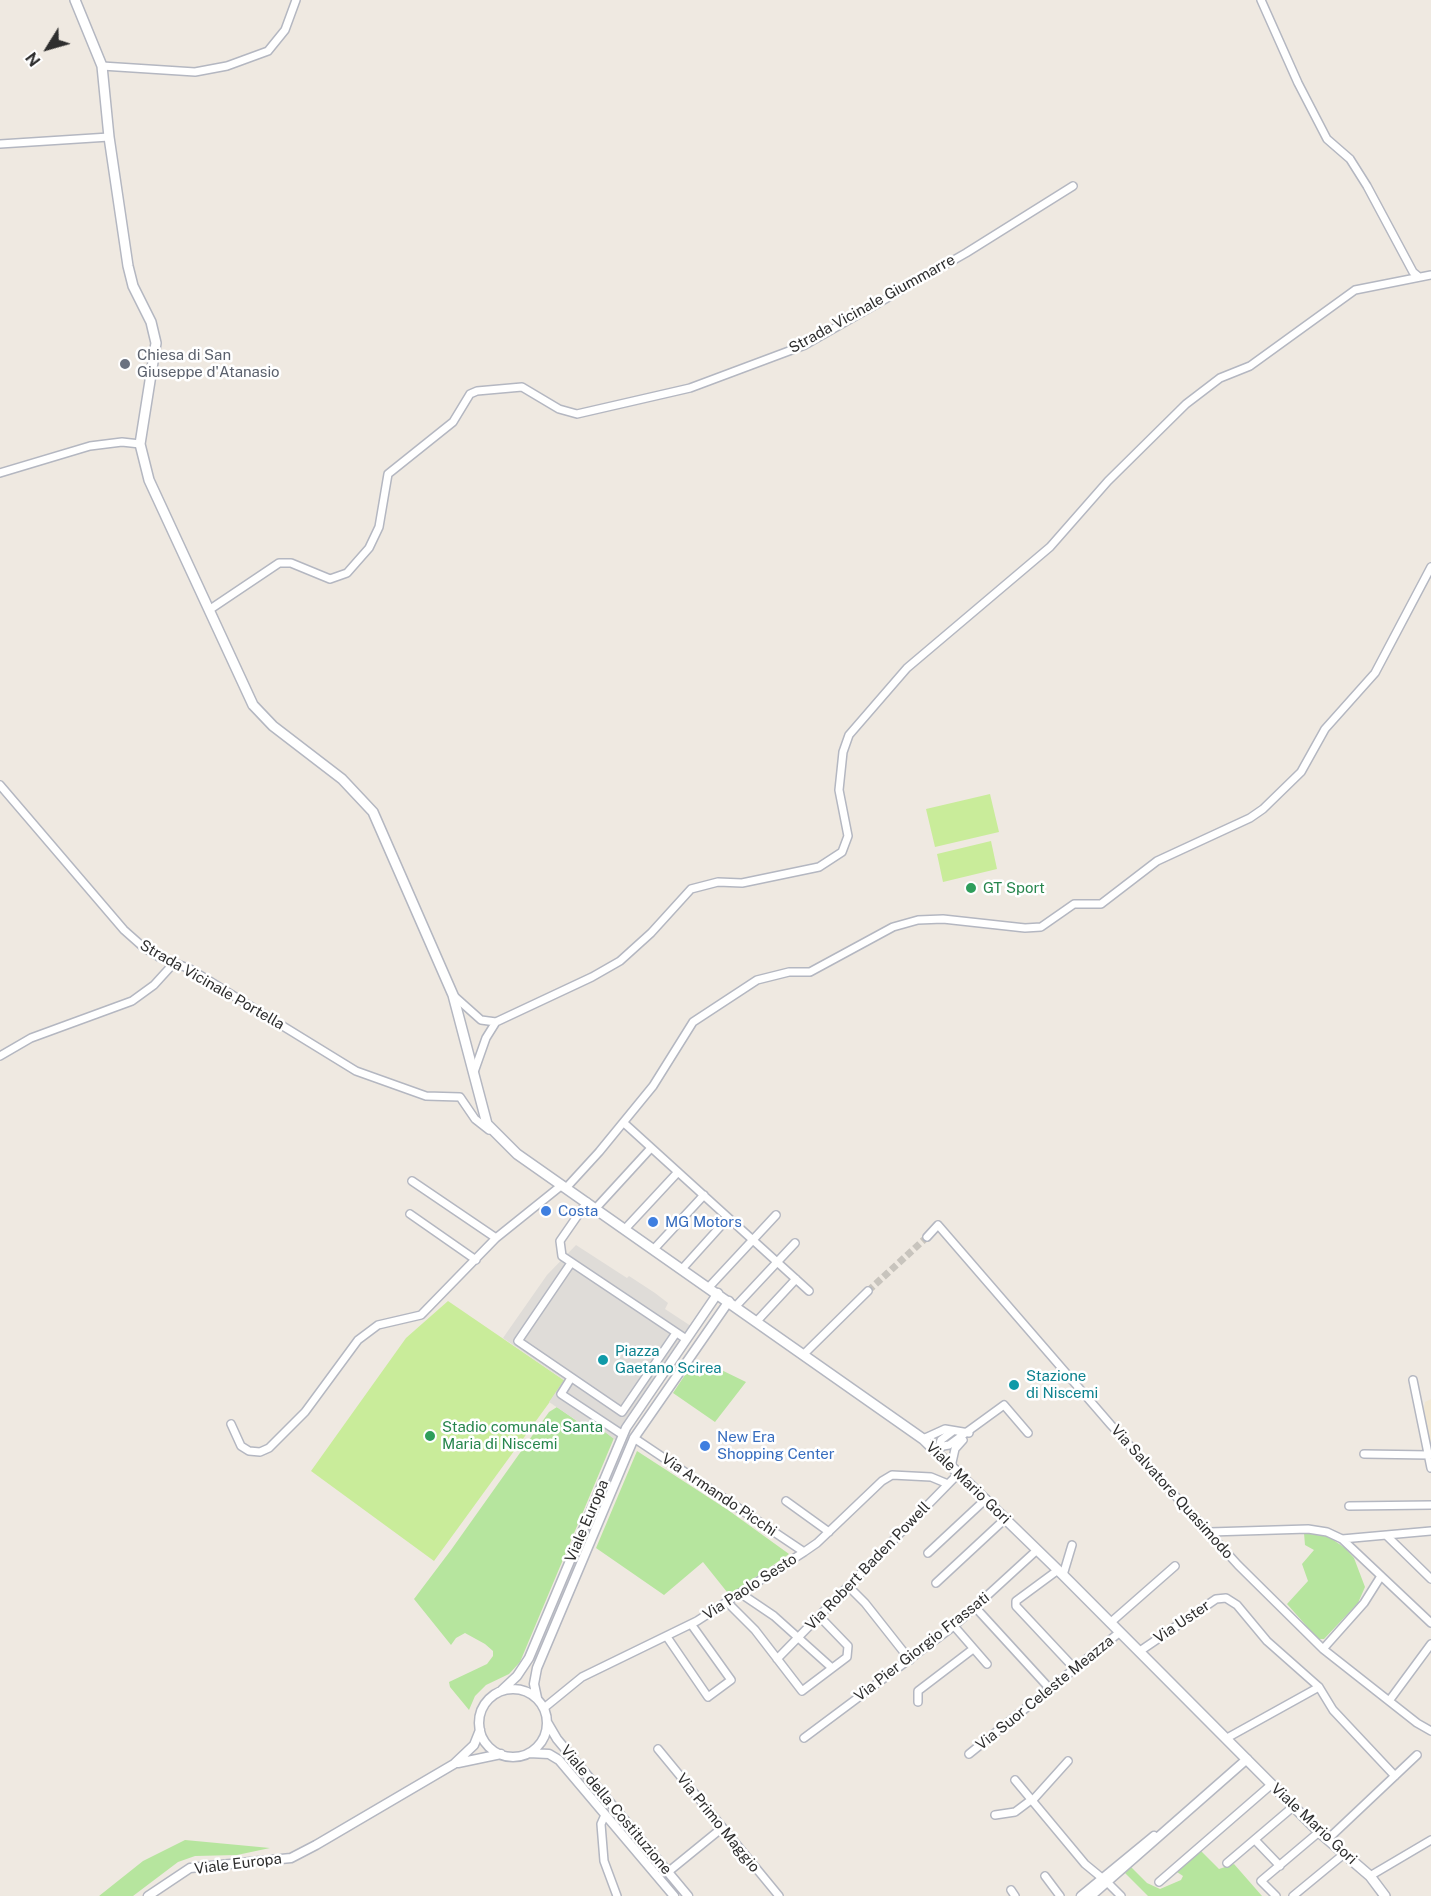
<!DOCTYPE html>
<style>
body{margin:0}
#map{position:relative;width:1431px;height:1896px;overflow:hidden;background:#efe9e1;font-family:"Public Sans",sans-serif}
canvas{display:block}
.north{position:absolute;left:18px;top:18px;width:60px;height:60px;-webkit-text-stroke:4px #fff;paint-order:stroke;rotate:233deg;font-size:16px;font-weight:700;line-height:24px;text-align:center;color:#2e2e2e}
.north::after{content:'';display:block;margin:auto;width:21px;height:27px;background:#2e2e2e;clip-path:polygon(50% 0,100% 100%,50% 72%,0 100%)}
</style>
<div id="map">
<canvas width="1431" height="1896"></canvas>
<div class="north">N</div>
</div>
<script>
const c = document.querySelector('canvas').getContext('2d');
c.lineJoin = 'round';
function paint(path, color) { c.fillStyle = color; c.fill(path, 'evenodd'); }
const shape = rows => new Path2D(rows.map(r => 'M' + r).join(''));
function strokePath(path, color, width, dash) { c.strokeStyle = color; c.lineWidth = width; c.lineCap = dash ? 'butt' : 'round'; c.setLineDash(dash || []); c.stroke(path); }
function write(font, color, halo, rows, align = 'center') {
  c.font = font + ' "Public Sans",sans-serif'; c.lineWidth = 5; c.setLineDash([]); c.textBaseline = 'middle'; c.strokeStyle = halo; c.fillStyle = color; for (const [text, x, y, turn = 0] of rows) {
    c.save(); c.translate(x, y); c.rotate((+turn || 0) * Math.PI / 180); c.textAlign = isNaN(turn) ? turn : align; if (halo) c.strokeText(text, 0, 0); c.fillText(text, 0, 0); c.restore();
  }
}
paint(shape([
 [1431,1399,1431,1448,1424,1409,1425,1402]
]), '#f0e6d1');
paint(shape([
 [709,1364,746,1382,715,1422,673,1393,689,1369,700,1377],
 [557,1407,594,1433,605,1432,614,1438,520,1662,509,1674,486,1685,475,1696,469,1710,450,1687,449,1682,487,1664,493,1656,493,1651,485,1644,465,1633,456,1638,451,1645,414,1599,451,1550,549,1412],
 [637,1451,728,1510,789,1554,733,1593,727,1592,703,1562,664,1595,596,1548],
 [1304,1533,1329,1537,1345,1548,1354,1558,1365,1587,1358,1603,1324,1639,1318,1639,1287,1604,1308,1581,1302,1564,1314,1550,1305,1545],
 [185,1840,270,1848,237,1855,195,1856,178,1862,133,1896,99,1896,143,1861],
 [1201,1851,1219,1869,1234,1864,1262,1896,1148,1896,1125,1873,1131,1867,1147,1883,1160,1889,1181,1880,1183,1876,1177,1872]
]), '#b6e59e');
paint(shape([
 [990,794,999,832,935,847,926,809],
 [991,841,997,869,943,882,937,854],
 [448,1301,565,1381,434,1561,311,1471,406,1338]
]), '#c9ec9a');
paint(shape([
 [576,1245,627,1278,629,1276,655,1293,668,1303,665,1309,694,1328,619,1443,605,1432,595,1433,549,1402,564,1380,503,1338,547,1275]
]), '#dfdcd8');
strokePath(shape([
 [868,1291,927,1237]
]), '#c8c4bd', 7, [7, 3.5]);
const minor = shape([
 [1261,0,1298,83,1327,139,1350,159,1367,186,1413,272,1419,277],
 [102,66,195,72,227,66,268,51,285,30,296,0],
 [0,144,109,137],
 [0,473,90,446,122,442,140,444],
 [209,610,279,563,291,563,330,579,347,573,369,548,379,527,388,474,453,422,470,394,477,391,522,387,559,409,577,414,690,388,805,345,966,253,1073,186],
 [0,785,124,930,142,946,159,957,190,969,356,1071,426,1096,460,1097,475,1119,489,1130],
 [453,995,481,1020,496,1022,592,977,620,961,651,933,691,889,718,882,742,883,819,867,842,852,848,836,839,790,843,752,849,735,907,668,1050,547,1108,481,1186,404,1220,378,1250,366,1355,290,1431,275],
 [0,1056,31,1038,132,1001,154,985,174,963],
 [474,1072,486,1038,496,1022],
 [624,1123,809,1291],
 [412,1181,496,1238],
 [566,1188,599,1152,653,1086,693,1022,757,980,789,972,810,972,893,927,918,920,943,919,1025,928,1041,927,1074,904,1101,904,1157,861,1250,818,1263,809,1301,772,1325,729,1375,673,1431,567],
 [587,1202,560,1241,562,1256,686,1339],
 [596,1208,651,1148],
 [410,1214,476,1260],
 [625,1229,678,1172],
 [927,1237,938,1225,1111,1425,1238,1565,1323,1649,1417,1723,1431,1731],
 [654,1249,704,1195],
 [571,1263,518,1341,622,1412,676,1333],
 [682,1269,728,1218],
 [709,1287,776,1215],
 [736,1306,795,1243],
 [757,1321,796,1279],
 [804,1354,868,1291],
 [571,1378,561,1394,623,1435],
 [1413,1380,1431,1468],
 [231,1424,241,1446,249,1451,260,1452,269,1448,305,1412,358,1340,378,1325,421,1315,496,1238,562,1185],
 [634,1438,804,1552],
 [923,1439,945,1429,969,1433],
 [932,1448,949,1445,1004,1405,1028,1433],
 [938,1451,941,1440,953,1431],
 [1364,1454,1429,1455],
 [951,1467,955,1449,963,1440],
 [786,1501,829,1532],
 [1349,1506,1431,1505],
 [1210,1532,1308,1529,1327,1532,1342,1539,1431,1531],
 [1387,1536,1431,1579],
 [1342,1539,1431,1623],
 [928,1553,986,1499],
 [1058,1570,1016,1601,1016,1606,1075,1669],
 [1063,1575,1072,1545],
 [936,1583,1005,1519],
 [848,1586,865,1603,910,1660],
 [740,1593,774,1616,832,1668],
 [727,1602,755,1630,802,1691,847,1657,848,1646,819,1616],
 [975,1607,1051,1690],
 [1110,1623,1175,1566],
 [954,1626,987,1664],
 [667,1637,708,1697,731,1680,691,1624],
 [1323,1649,1364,1603,1381,1576],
 [1140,1651,1216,1599,1226,1598,1237,1605,1267,1641,1319,1687,1333,1710,1395,1776],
 [777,1659,959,1473],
 [1389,1701,1431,1644],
 [918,1702,918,1691,973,1649],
 [544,1708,582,1677,697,1621,804,1552,817,1543,882,1481,892,1475,931,1477,948,1484],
 [804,1738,954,1626,1037,1550],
 [1227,1738,1319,1687],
 [658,1749,779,1896],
 [969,1754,1120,1632],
 [1015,1780,1085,1864,1102,1878],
 [1032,1801,1068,1761],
 [605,1815,601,1824,604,1861,617,1896],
 [995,1815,1015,1812,1031,1800],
 [1328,1839,1417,1755],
 [1255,1840,1280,1866],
 [1227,1863,1294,1806],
 [668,1872,722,1828],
 [1045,1876,1060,1896],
 [1370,1876,1431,1840],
 [1107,1882,1121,1896],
 [1159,1882,1272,1784],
 [1011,1890,1015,1896],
 [1276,1896,1261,1881,1319,1832],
 [1293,1896,1344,1854]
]);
const tertiary = shape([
 '479 1723a34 34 0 1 1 68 0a34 34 0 1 1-68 0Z',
 [502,1690,517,1676,529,1658,626,1428,718,1293],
 [537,1698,534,1684,537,1668,634,1438,729,1301],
 [547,1722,557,1739,688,1896],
 [529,1753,549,1754,559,1760,674,1896],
 [458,1763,501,1754],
 [148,1896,190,1868,291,1858,316,1845,454,1764,474,1745,480,1730],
 [1081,1896,1154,1836],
 [1091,1896,1247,1759]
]);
const secondary = shape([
 [75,0,102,66,109,137,128,266,133,286,151,322,156,343,140,444,149,480,253,705,273,726,342,779,373,812,453,995,487,1124,517,1154,923,1439,1063,1575,1319,1832,1370,1876,1385,1896]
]);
strokePath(minor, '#b4b7c1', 10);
strokePath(tertiary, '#b4b7c1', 11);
strokePath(secondary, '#b4b7c1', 12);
strokePath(minor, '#fff', 7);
strokePath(tertiary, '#fff', 8);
strokePath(secondary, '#fff', 9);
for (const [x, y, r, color] of [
 [125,364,6,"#6b7280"],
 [971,888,6,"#2e9e5b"],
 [546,1211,6,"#3f7fe0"],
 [653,1222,6,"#3f7fe0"],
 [603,1360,6,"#0f9aa8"],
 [1014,1385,6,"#0f9aa8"],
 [430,1436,6,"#2e9e5b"],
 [705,1446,6,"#3f7fe0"]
]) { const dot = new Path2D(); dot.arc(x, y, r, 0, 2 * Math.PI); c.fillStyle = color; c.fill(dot); strokePath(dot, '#fff', 2); }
write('15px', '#2e2e2e', '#fff', [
 ["Strada Vicinale Giummarre",872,304,-29],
 ["Strada Vicinale Portella",212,985,30],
 ["Viale Mario Gori",968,1483,44],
 ["Via Salvatore Quasimodo",1172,1492,48],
 ["Via Armando Picchi",719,1495,34],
 ["Viale Europa",587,1521,-67],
 ["Via Robert Baden Powell",868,1566,-46],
 ["Via Paolo Sesto",750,1587,-33],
 ["Via Uster",1182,1622,-34],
 ["Via Pier Giorgio Frassati",922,1647,-38],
 ["Via Suor Celeste Meazza",1045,1693,-39],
 ["Viale della Costituzione",616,1810,50],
 ["Via Primo Maggio",718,1823,51],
 ["Viale Mario Gori",1314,1824,43],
 ["Viale Europa",238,1864,-7]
]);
write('15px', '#5b616d', '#fff', [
 ["Chiesa di San",137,355],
 ["Giuseppe d'Atanasio",137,372]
], 'left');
write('15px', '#27864d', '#fff', [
 ["GT Sport",983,888],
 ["Stadio comunale Santa",442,1427],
 ["Maria di Niscemi",442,1444]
], 'left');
write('15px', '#366cbe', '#fff', [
 ["Costa",558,1211],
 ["MG Motors",665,1222],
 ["New Era",717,1437],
 ["Shopping Center",717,1454]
], 'left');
write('15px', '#0d838f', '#fff', [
 ["Piazza",615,1351],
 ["Gaetano Scirea",615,1368],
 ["Stazione",1026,1376],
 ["di Niscemi",1026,1393]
], 'left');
</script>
